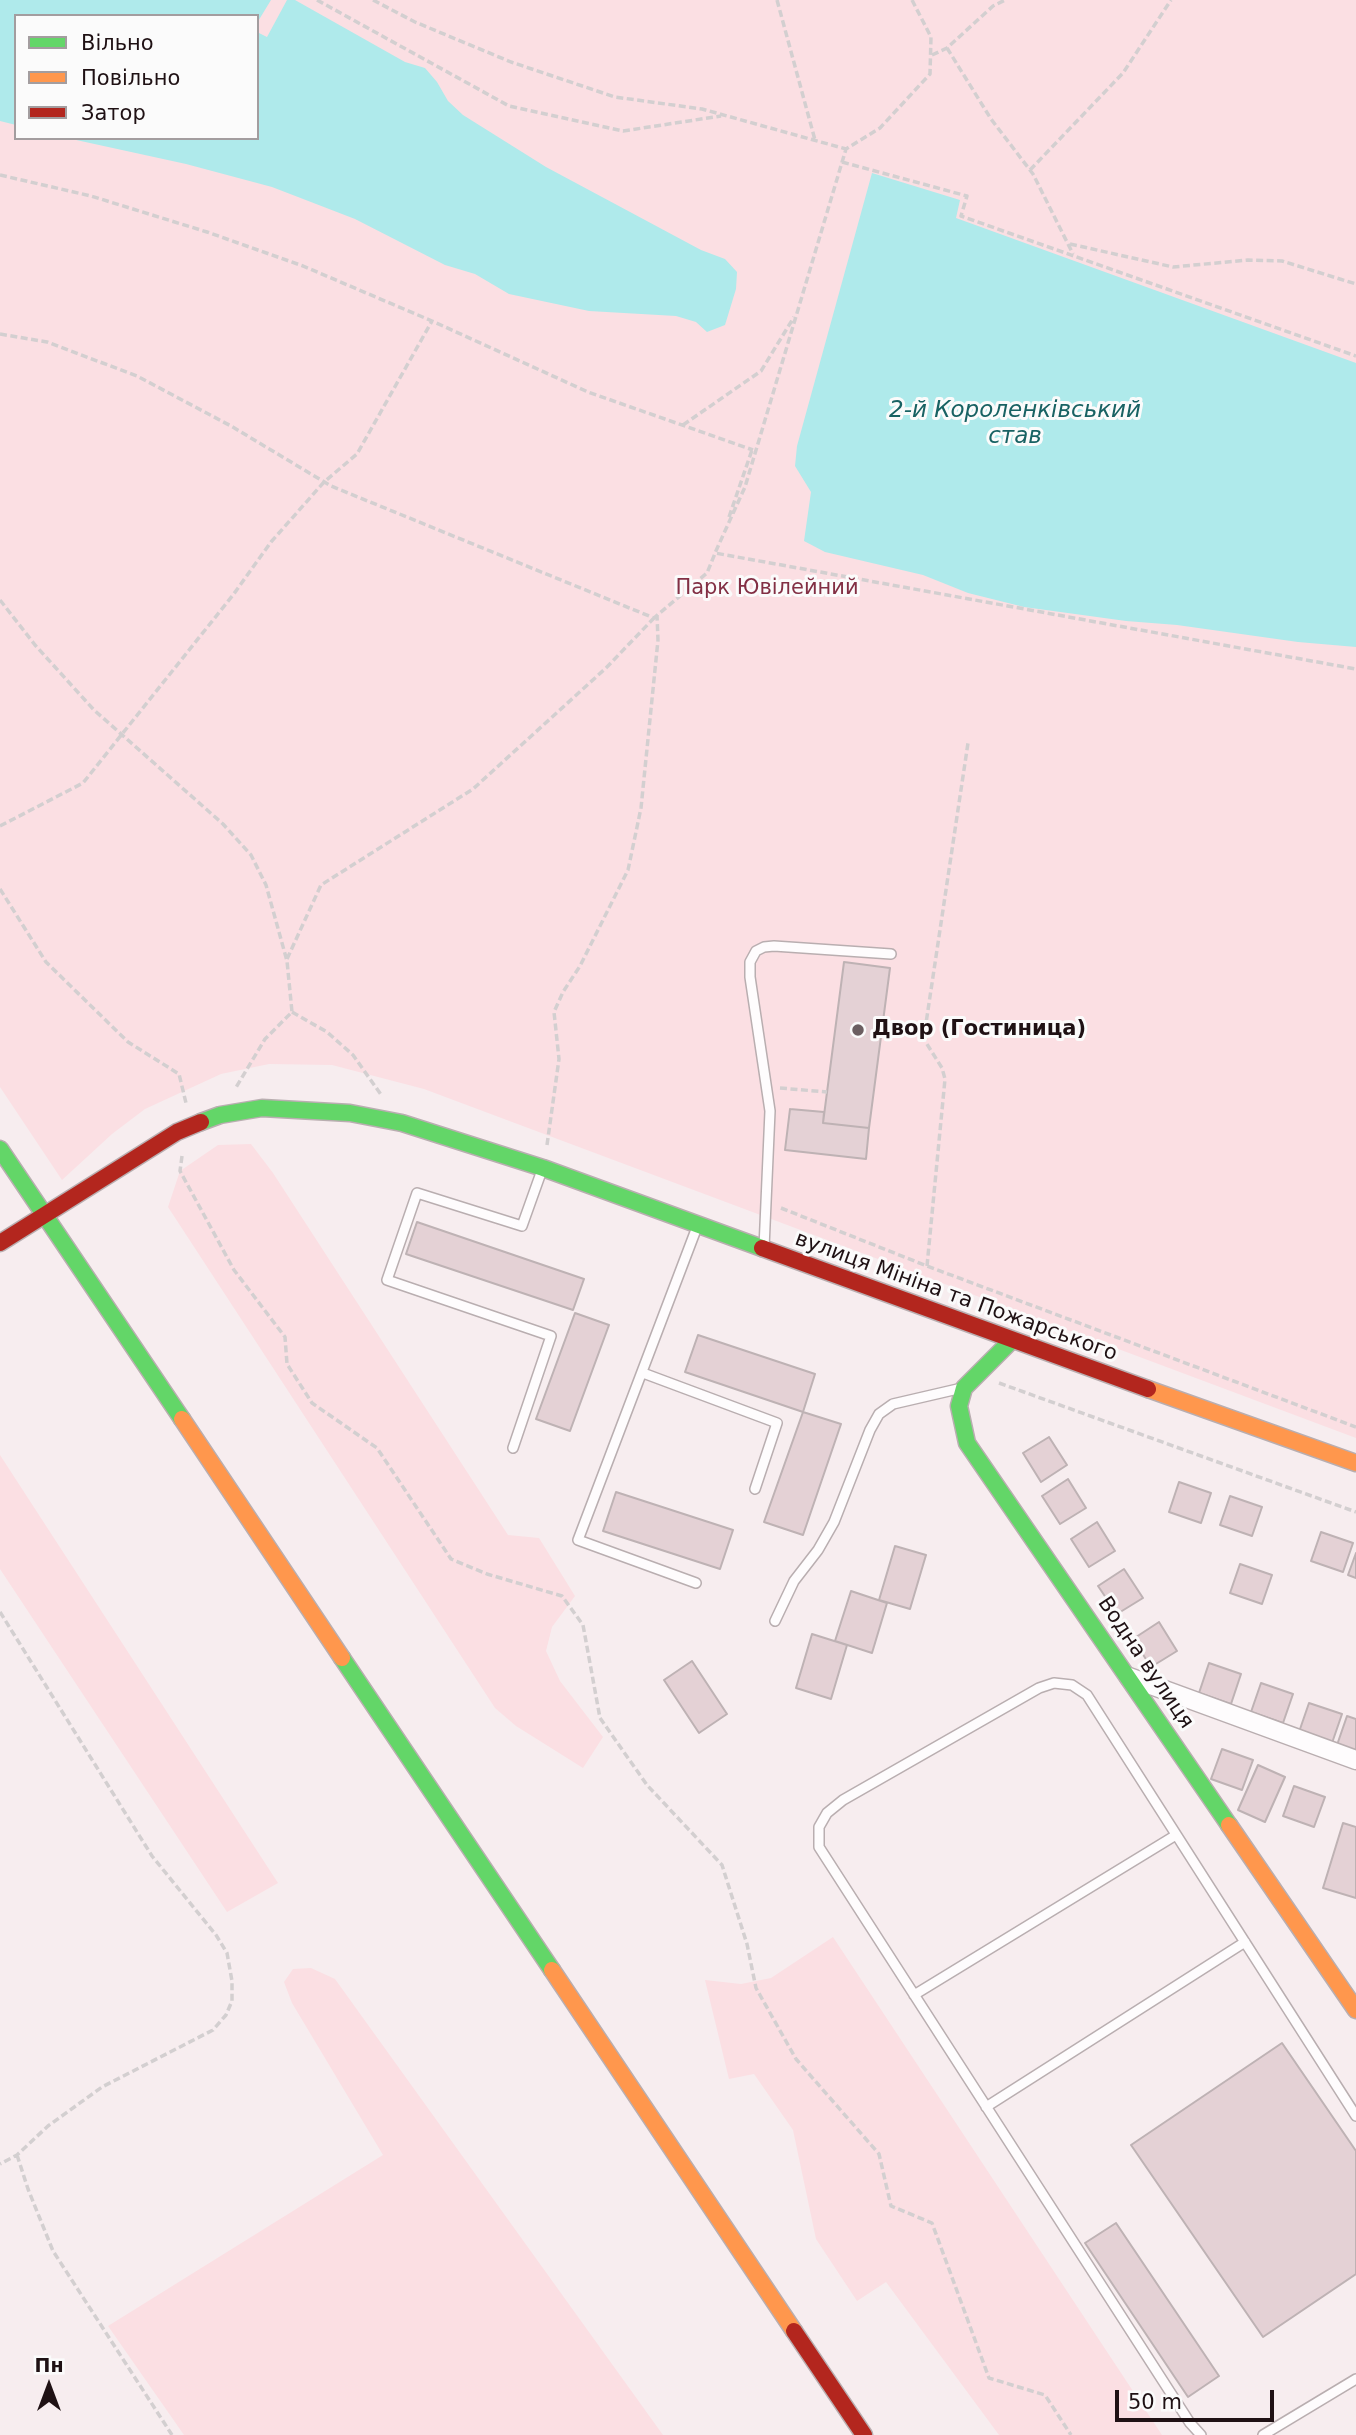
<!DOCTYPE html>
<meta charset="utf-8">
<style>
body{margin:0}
#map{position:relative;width:1356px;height:2435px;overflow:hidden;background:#f7edef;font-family:"DejaVu Sans",sans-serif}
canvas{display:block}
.legend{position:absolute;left:14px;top:14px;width:245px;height:126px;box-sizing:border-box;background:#fbfbfb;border:2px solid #a39d9f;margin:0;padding:9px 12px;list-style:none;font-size:21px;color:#1f1114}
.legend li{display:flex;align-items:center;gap:14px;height:35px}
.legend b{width:35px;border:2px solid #a39d9f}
.north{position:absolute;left:14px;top:2351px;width:70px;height:70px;-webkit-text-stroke:5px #fbfbfb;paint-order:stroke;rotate:0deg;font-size:19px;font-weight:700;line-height:28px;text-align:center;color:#1f1114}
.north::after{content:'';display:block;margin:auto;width:24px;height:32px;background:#1f1114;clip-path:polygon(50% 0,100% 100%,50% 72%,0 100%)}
.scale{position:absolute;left:1115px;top:2390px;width:159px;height:32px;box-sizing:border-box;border:4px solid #1f1114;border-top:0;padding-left:9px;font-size:21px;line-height:24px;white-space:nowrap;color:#1f1114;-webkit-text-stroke:5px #fbfbfb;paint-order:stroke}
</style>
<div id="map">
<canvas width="1356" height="2435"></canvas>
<ul class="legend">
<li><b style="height:9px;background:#63d668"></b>Вільно</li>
<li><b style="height:9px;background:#ff974d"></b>Повільно</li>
<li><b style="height:9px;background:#b3261e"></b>Затор</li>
</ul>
<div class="north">Пн</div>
<div class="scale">50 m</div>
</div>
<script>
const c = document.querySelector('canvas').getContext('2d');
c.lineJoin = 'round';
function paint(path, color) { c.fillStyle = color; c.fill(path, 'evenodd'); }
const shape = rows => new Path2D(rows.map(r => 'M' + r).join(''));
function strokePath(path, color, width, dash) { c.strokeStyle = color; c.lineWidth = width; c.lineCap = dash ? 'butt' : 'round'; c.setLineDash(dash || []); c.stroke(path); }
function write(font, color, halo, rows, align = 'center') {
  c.font = font + ' "DejaVu Sans",sans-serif'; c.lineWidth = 6; c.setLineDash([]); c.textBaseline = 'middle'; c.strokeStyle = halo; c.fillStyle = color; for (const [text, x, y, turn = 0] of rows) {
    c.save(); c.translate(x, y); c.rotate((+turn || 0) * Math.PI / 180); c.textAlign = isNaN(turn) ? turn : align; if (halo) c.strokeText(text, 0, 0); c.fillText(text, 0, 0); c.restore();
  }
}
paint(shape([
 [0,0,1356,0,1356,1438,424,1089,332,1065,269,1064,221,1074,145,1109,112,1134,62,1180,0,1087],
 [16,16,257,16,257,138,16,138],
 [251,1144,273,1173,508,1535,539,1538,575,1596,552,1627,546,1651,560,1681,603,1737,583,1768,516,1726,495,1708,168,1207,180,1171,218,1145],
 [0,1455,278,1883,227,1912,0,1569],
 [833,1937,1162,2435,999,2435,886,2282,857,2301,816,2239,793,2130,754,2074,729,2079,705,1980,741,1984,771,1978],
 [311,1968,335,1979,663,2435,184,2435,108,2326,383,2155,292,2003,284,1982,293,1969]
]), '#fbdfe3');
paint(shape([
 [0,0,271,0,257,23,257,16,16,16,16,125,0,121],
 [287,0,295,0,405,62,425,68,437,82,448,101,463,115,546,167,701,250,725,259,737,272,736,289,725,325,707,332,696,322,676,316,589,311,509,294,475,274,445,265,355,219,272,187,186,164,67,138,257,138,257,32,267,37],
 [872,173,960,200,956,218,1356,363,1356,647,1298,642,1177,625,1126,621,1024,607,968,593,923,575,825,552,804,541,811,492,795,466,797,446]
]), '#afeaeb');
const building = shape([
 [844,962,890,968,869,1128,823,1123,844,962],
 [790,1109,824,1112,823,1123,869,1128,866,1159,785,1150,790,1109],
 [417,1222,584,1279,573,1310,406,1254,417,1222],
 [575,1313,609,1325,570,1431,536,1419,575,1313],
 [698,1335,815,1374,803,1412,685,1372,698,1335],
 [803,1412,841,1424,803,1535,764,1522,803,1412],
 [1049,1437,1067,1465,1041,1482,1023,1453,1049,1437],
 [1068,1479,1086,1508,1060,1524,1042,1496,1068,1479],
 [1179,1482,1211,1493,1201,1523,1169,1512,1179,1482],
 [616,1492,733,1530,720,1569,603,1531,616,1492],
 [1230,1496,1262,1507,1252,1536,1220,1525,1230,1496],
 [1097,1522,1115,1551,1089,1567,1071,1539,1097,1522],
 [1321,1532,1353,1543,1343,1572,1311,1561,1321,1532],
 [895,1546,926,1555,910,1609,879,1600,895,1546],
 [1356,1553,1356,1578,1348,1575,1356,1553],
 [1240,1564,1272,1575,1262,1604,1230,1593,1240,1564],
 [1124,1569,1143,1598,1117,1614,1098,1586,1124,1569],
 [851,1591,887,1603,872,1653,835,1641,851,1591],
 [1159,1622,1177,1651,1151,1667,1133,1639,1159,1622],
 [812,1634,847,1645,831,1699,796,1688,812,1634],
 [692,1661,727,1714,699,1733,664,1680,692,1661],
 [1209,1663,1241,1674,1231,1704,1199,1693,1209,1663],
 [1261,1683,1293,1694,1283,1723,1251,1712,1261,1683],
 [1309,1703,1342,1714,1332,1743,1299,1732,1309,1703],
 [1347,1716,1356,1719,1356,1752,1337,1745,1347,1716],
 [1222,1749,1253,1760,1242,1790,1211,1779,1222,1749],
 [1258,1765,1285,1777,1265,1822,1238,1810,1258,1765],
 [1294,1786,1325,1797,1314,1827,1283,1816,1294,1786],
 [1343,1823,1356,1827,1356,1898,1323,1888,1343,1823],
 [1282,2043,1356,2151,1356,2274,1263,2337,1131,2145,1282,2043],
 [1116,2223,1219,2376,1188,2397,1085,2243,1116,2223]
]);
paint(building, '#e4d1d5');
strokePath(building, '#beb2b4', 2);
const lane = shape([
 [764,1248,770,1111,750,977,750,962,756,951,764,947,774,946,891,954],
 [643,1373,777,1423,755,1489],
 [513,1448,551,1336,387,1280,417,1193,522,1226,542,1170],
 [696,1583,578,1540,697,1227],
 [775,1621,794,1581,818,1550,834,1522,870,1430,879,1414,893,1404,962,1388],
 [914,1995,1176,1835],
 [986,2107,1245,1942],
 [1201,2435,1190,2423,819,1847,819,1827,827,1813,843,1800,1039,1688,1054,1683,1072,1685,1087,1695,1356,2116],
 [1263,2435,1356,2379]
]);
const street = shape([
 [1129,1677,1356,1760]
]);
const fast = shape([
 [201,1122,220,1115,262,1108,350,1113,402,1123,543,1168,762,1248],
 [0,1149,182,1419],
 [1012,1340,964,1388,959,1406,967,1443,1229,1825],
 [342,1658,552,1970]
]);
const slow = shape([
 [1148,1389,1356,1463],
 [182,1419,342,1658],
 [1229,1825,1356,2010],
 [552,1970,794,2331]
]);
const jam = shape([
 [0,1243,177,1132,201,1122],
 [762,1248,1148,1389],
 [794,2331,864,2435]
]);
strokePath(lane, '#b9aeb0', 12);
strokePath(street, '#b9aeb0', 21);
strokePath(fast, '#b9aeb0', 19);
strokePath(slow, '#b9aeb0', 19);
strokePath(jam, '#b9aeb0', 19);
strokePath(shape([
 [317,0,509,106,623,131,721,116],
 [373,0,415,22,511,62,615,97,702,109,846,149],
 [777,0,815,140],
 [912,0,931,37,930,74,880,128,846,149,745,487,715,553,1356,669],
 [947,48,991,119,1033,174,1073,254],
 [932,55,947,48,993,6,1005,0],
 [842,162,967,196,961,216,1356,356],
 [1030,170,1123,73,1171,0],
 [0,175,91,196,207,232,303,266,432,321,588,392,753,450],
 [1070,244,1173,267,1248,260,1282,261,1356,284],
 [0,334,47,342,137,376,231,426,331,486,654,618,707,573,716,551],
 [683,425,761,371,794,317],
 [729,517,752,450],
 [0,600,35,645,94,710,223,824,251,855,266,885,287,961,292,1012,265,1039,235,1089],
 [0,826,83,783,233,595,271,542,324,482,357,454,432,321],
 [0,889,46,962,128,1042,179,1074,186,1103],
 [287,959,321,885,473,789,606,668,654,618],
 [292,1012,327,1032,353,1055,382,1096],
 [780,1088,827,1092],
 [547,1145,559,1059,554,1012,563,992,580,966,628,870,641,808,658,640,657,615],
 [182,1156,180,1171,234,1270,285,1337,287,1364,312,1403,377,1448,451,1559,487,1574,562,1596,583,1625,600,1718,647,1785,722,1865,747,1944,756,1988,796,2059,879,2154,891,2206,932,2223,989,2378,1045,2395,1071,2435],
 [781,1208,927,1266,1356,1427],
 [927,1266,945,1079,942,1068,925,1041,925,1030,968,743],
 [999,1383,1356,1512],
 [0,1612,152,1856,216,1935,227,1953,232,1981,232,2001,226,2015,213,2030,102,2087,48,2126,17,2155,0,2164],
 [17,2155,28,2189,53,2251,172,2435]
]), '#d3cfd0', 3.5, [7, 3.5]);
strokePath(lane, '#fefcfd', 9);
strokePath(street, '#fefcfd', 18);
strokePath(fast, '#63d668', 16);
strokePath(slow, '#ff974d', 16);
strokePath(jam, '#b3261e', 16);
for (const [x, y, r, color] of [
 [858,1030,7,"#6b5e61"]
]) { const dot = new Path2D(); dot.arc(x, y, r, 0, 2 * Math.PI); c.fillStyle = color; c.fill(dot); strokePath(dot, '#fbfbfb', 2.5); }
write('21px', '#822f44', '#fbfbfb', [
 ["Парк Ювілейний",767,589]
]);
write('bold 21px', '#1f1114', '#fbfbfb', [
 ["Двор (Гостиница)",872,1030]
], 'left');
write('21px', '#1f1114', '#fbfbfb', [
 ["вулиця Мініна та Пожарського",956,1297,20],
 ["Водна вулиця",1145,1663,56]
]);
write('italic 23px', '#186263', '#fbfbfb', [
 ["2-й Короленківський",1015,411],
 ["став",1015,437]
]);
</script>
